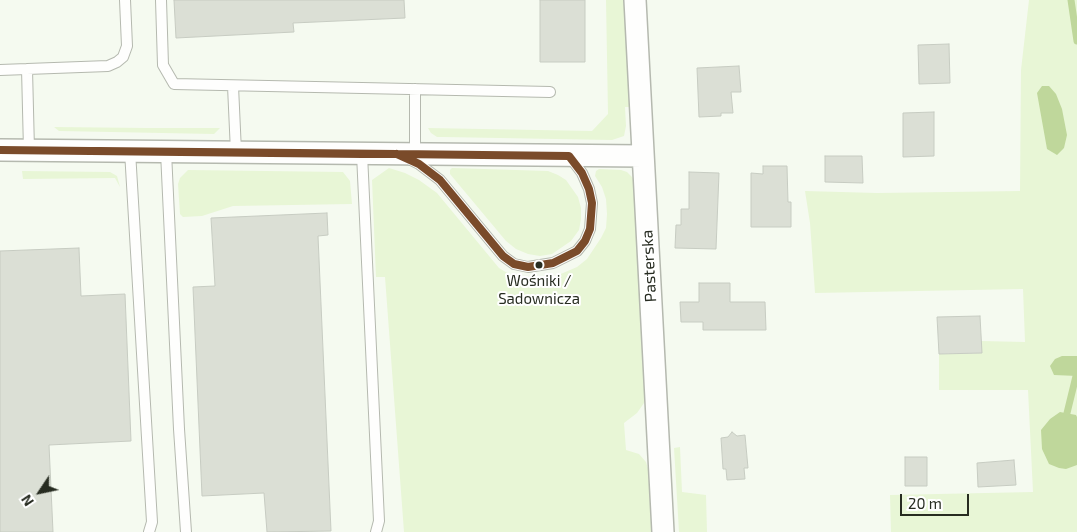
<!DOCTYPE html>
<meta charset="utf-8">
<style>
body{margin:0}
#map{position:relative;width:1077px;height:532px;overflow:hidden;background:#f5faf0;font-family:"Exo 2",sans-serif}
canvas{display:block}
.north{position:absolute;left:15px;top:467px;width:50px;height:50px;-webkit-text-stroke:4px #fff;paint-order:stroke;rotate:236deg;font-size:14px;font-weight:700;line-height:20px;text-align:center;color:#272c21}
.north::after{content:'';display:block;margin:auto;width:18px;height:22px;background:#272c21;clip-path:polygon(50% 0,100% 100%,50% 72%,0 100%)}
.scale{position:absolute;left:900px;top:494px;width:69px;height:22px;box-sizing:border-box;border:2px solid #272c21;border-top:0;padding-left:6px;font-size:15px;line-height:18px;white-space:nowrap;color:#272c21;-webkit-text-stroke:4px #fff;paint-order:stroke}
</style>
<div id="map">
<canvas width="1077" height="532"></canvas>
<div class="north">N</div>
<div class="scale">20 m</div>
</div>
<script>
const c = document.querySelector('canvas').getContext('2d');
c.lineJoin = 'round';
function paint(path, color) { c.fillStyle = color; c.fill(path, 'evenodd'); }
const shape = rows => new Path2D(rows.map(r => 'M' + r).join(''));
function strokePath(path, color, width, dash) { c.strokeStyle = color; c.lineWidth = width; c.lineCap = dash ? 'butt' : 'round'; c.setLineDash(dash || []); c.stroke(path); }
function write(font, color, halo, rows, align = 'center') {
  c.font = font + ' "Exo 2",sans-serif'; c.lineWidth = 4; c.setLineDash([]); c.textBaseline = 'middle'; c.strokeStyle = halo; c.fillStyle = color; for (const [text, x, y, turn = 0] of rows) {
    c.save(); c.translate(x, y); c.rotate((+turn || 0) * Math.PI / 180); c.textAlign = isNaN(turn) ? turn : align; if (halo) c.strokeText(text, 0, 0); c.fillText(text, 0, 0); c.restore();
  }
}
paint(shape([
 [606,0,627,0,632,107,625,107,626,126,624,136,612,140,443,137,437,137,431,133,428,128,592,131,608,114],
 [1029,0,1077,0,1077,532,891,532,890,495,1033,492,1028,390,939,390,939,354,981,353,981,341,1025,342,1023,289,815,293,810,223,805,191,877,193,1020,191,1021,70],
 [54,127,147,128,220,128,214,134,59,131],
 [389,168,405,173,419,180,437,193,499,268,509,274,536,280,549,279,577,267,587,259,601,238,606,228,607,214,606,199,602,187,595,176,596,171,599,169,621,170,627,172,633,178,635,184,646,398,644,403,637,413,624,423,626,450,639,454,646,462,649,472,652,532,404,532,385,277,376,277,372,180],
 [452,168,548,171,558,175,566,180,578,197,581,208,581,219,579,230,571,241,552,254,540,256,528,254,516,249,506,241,450,174,450,170],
 [188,170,343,172,350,181,352,204,233,206,202,216,183,217,180,214,178,184,180,178],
 [22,171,110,172,117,176,120,187,115,178,23,179],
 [680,447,682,492,706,495,707,532,679,532,674,448]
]), '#e8f6d6');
paint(shape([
 [1042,86,1049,86,1056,94,1062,109,1067,135,1064,148,1057,155,1047,149,1037,93],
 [1062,356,1077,356,1077,376,1054,375,1050,366,1055,359],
 [1060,412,1076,415,1077,417,1077,465,1066,469,1059,468,1049,464,1042,449,1041,430,1050,419]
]), '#bfd79b');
strokePath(shape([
 [1071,0,1077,41],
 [1067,413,1077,372]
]), '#bfd79b', 7);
const building = shape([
 [174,0,404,0,405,18,293,23,294,32,176,38,174,0],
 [540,0,585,0,585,62,540,62,540,0],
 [949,44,950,83,919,84,918,45,949,44],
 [739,66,741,92,731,92,733,113,721,113,721,116,699,117,697,68,739,66],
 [934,112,934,156,903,157,903,113,934,112],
 [825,156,862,156,863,183,825,182,825,156],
 [763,166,787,166,788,202,791,202,791,227,751,227,751,173,763,174,763,166],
 [689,172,719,173,716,249,675,248,676,225,681,225,681,209,689,209,689,172],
 [327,213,328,235,318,236,331,531,267,532,264,493,202,496,193,287,215,286,211,218,327,213],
 [79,248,81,296,125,294,131,441,49,445,53,532,0,532,0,251,79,248],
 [699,283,730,283,730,302,765,302,766,330,703,330,703,322,681,322,680,302,699,302,699,283],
 [980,316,982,353,939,354,937,317,980,316],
 [732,432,737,436,745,435,748,468,744,468,745,479,727,480,726,469,723,469,721,438,728,437,732,432],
 [905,457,927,457,927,486,905,486,905,457],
 [1014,460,1016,485,978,487,977,463,1014,460]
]);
paint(building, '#dbdfd5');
strokePath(building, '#c7ccc2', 1);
const lane = shape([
 [161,0,163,65,174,84,550,92],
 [27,69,29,150],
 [0,70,108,66,117,62,123,57,127,46,125,0],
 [233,86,236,152],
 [415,89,415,154],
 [130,151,152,522,149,532],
 [166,152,179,429,186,532],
 [362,154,379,521,376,532],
 [409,159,419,164,440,180,503,256,514,264,528,267,553,263,577,251,585,241,590,229,592,203,589,189,582,173,570,157]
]);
const street = shape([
 [635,0,663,532],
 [0,150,643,156]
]);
strokePath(lane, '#b5b9af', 12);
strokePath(street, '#b5b9af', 24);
strokePath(lane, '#fefefd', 10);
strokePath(street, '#fefefd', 21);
strokePath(shape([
 [0,150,397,154,362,154,0,150],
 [397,154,569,156,582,173,589,189,592,203,590,229,585,241,577,251,553,263,528,267,514,264,503,256,440,180,419,164,397,154]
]), '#7a4b2a', 8);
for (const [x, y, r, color] of [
 [539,265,4.5,"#272c21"]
]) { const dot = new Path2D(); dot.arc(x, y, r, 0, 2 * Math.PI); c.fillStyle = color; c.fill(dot); strokePath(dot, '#fff', 2); }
write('15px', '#272c21', '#fff', [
 ["Wośniki /",539,281],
 ["Sadownicza",539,299]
]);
write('16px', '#272c21', '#fff', [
 ["Pasterska",649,266,-93]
]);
</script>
